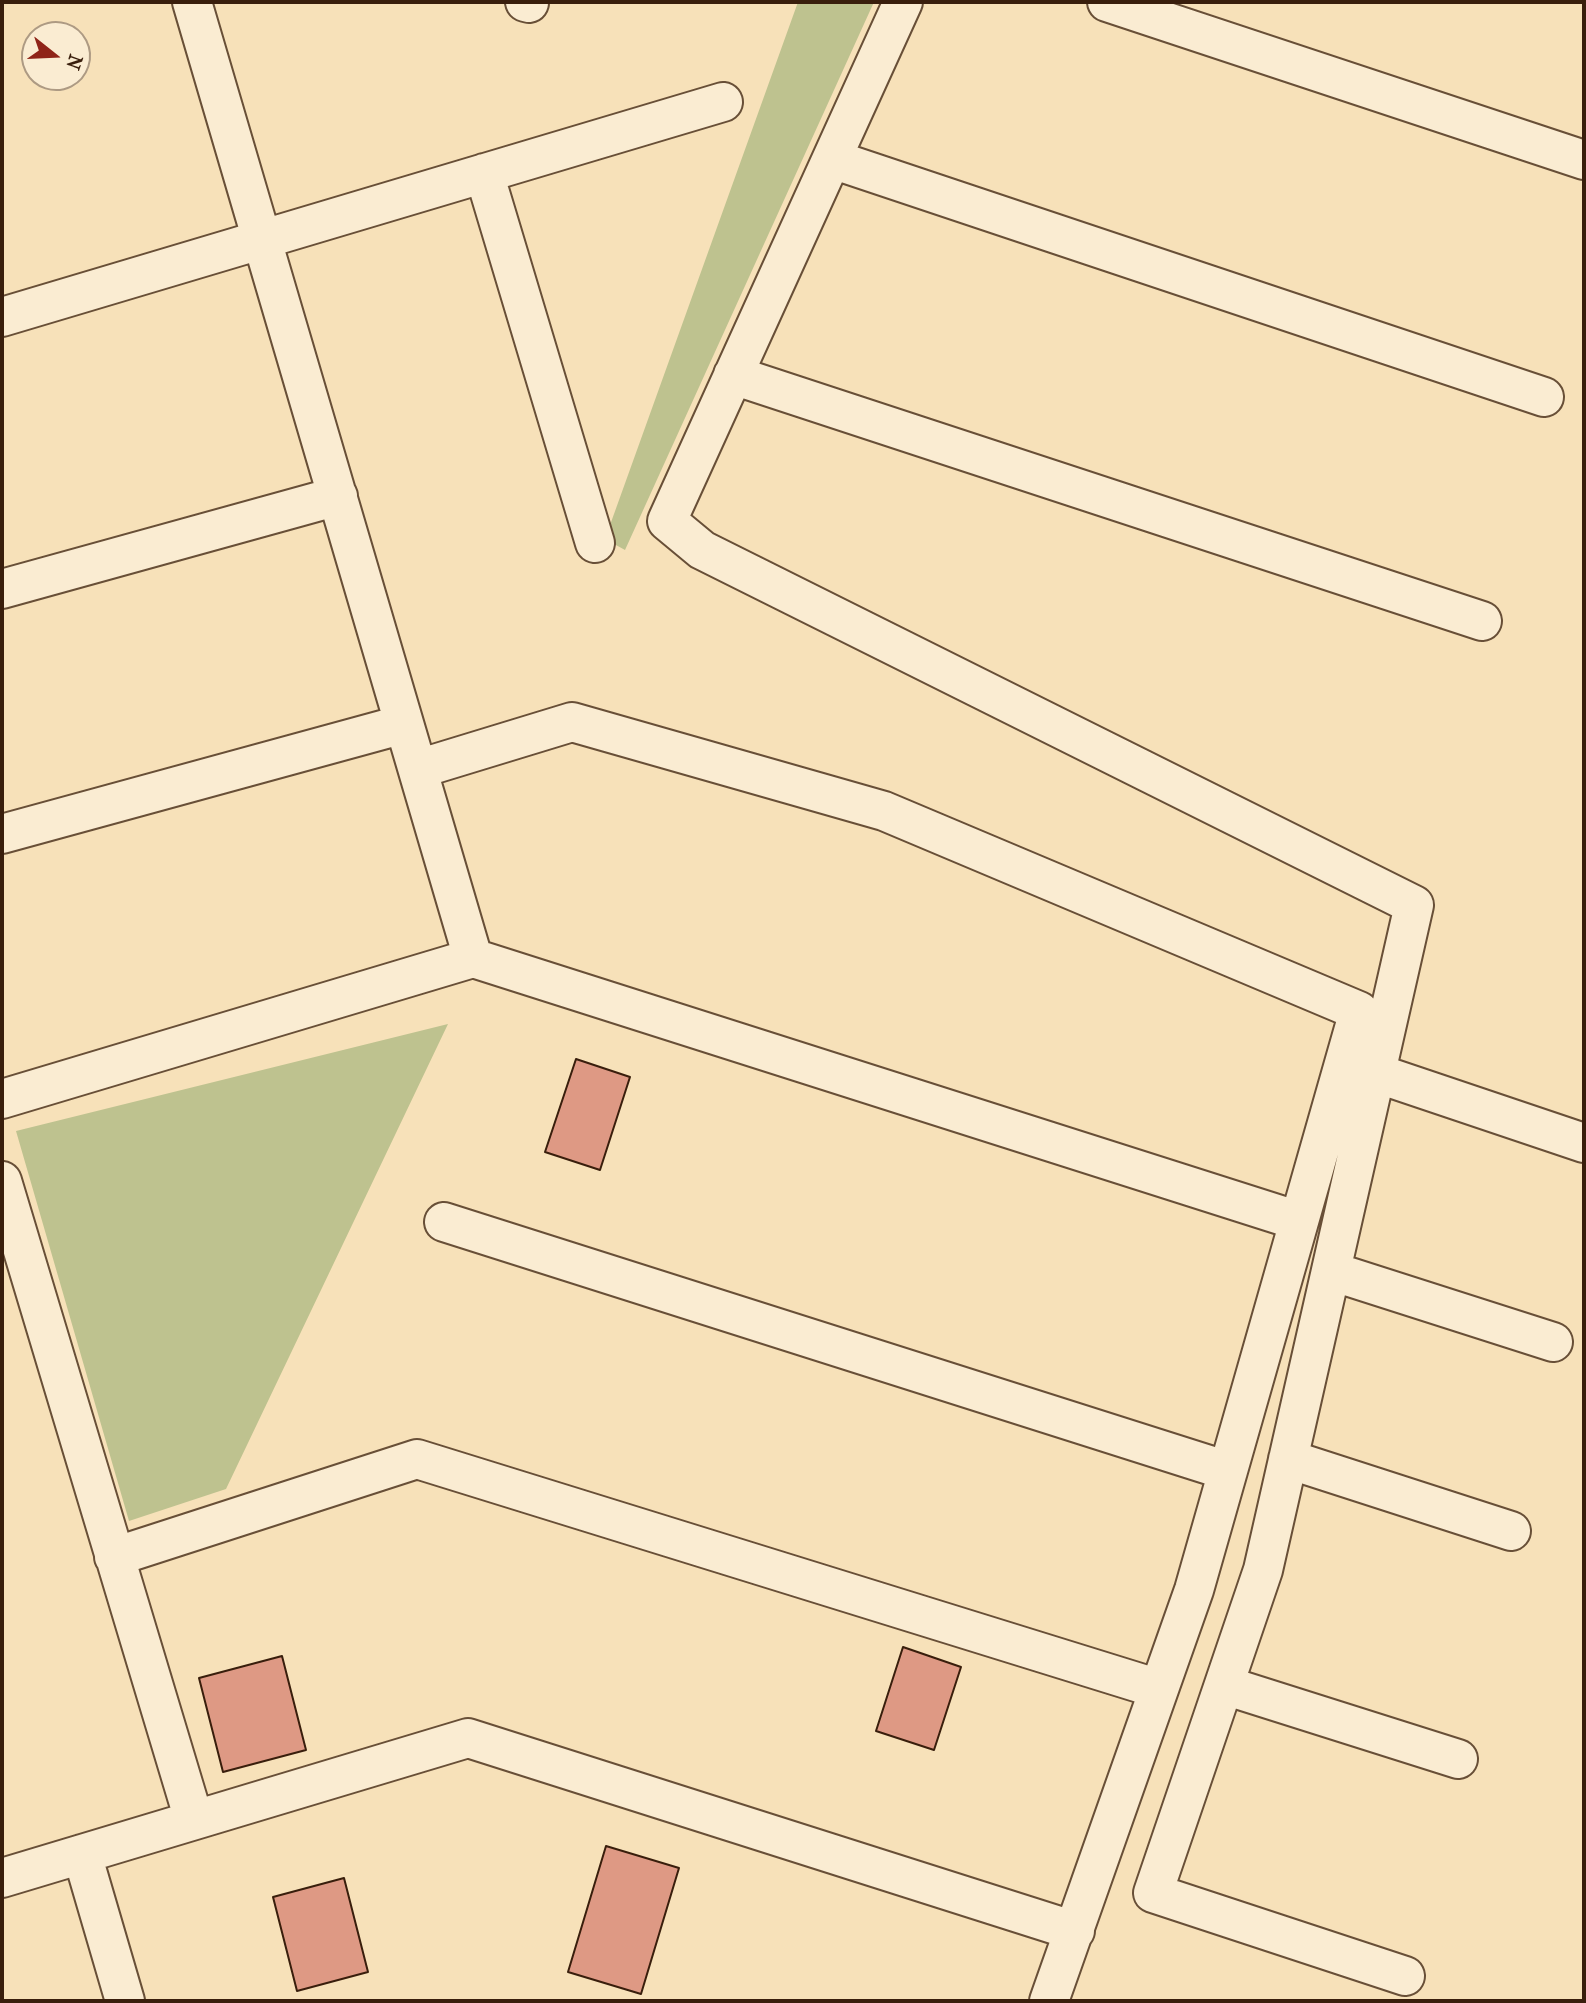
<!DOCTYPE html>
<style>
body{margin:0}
#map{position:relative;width:1586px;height:2003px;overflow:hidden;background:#f7e1b9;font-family:"IM FELL French Canon",serif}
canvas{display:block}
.frame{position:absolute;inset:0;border:4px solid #391e0c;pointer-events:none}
.north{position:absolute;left:21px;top:21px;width:70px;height:70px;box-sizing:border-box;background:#faecd2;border:2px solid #ad9a83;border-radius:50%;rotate:108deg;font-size:19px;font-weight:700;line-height:28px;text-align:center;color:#391e0c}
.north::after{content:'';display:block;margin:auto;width:24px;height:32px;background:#8f2418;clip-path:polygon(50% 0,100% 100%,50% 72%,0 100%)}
</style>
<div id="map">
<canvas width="1586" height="2003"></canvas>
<div class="frame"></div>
<div class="north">N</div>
</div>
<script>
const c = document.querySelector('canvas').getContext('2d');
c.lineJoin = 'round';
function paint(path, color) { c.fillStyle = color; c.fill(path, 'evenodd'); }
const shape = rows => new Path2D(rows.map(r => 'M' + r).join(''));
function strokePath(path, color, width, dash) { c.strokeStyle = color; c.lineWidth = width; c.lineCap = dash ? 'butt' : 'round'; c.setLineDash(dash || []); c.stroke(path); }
paint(shape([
 [798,2,874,2,625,550,605,539],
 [448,1024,226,1489,129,1521,16,1131]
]), '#bec28f');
const building = shape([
 [576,1059,630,1077,600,1170,545,1152,576,1059],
 [903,1647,961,1667,934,1750,876,1731,903,1647],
 [282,1656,306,1750,223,1772,199,1678,282,1656],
 [606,1846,679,1868,641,1994,568,1972,606,1846],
 [344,1878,368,1972,297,1991,273,1897,344,1878]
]);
paint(building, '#de9984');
strokePath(building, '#391e0c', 2);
const street = shape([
 [192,2,473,958],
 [525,2,529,3],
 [903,2,667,521,702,550,1414,905,1263,1570,1153,1893,1405,1976],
 [1107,2,1584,160],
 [832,159,1544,397],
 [484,173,595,543],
 [2,317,723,102],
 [733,375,1482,621],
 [2,589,338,496],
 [418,769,572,722,884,811,1359,1011,1194,1590,1049,2001],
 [2,834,404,724],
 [1376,1073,1584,1143],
 [2,1099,473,958,1299,1221],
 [2,1181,194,1820],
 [444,1222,1228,1471],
 [1331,1271,1553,1342],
 [1288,1459,1511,1531],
 [114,1557,417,1459,1159,1689],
 [1224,1685,1458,1759],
 [82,1854,125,2001],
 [2,1878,468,1738,1075,1931]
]);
strokePath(street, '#684f37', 42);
strokePath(street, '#faecd2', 38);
</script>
